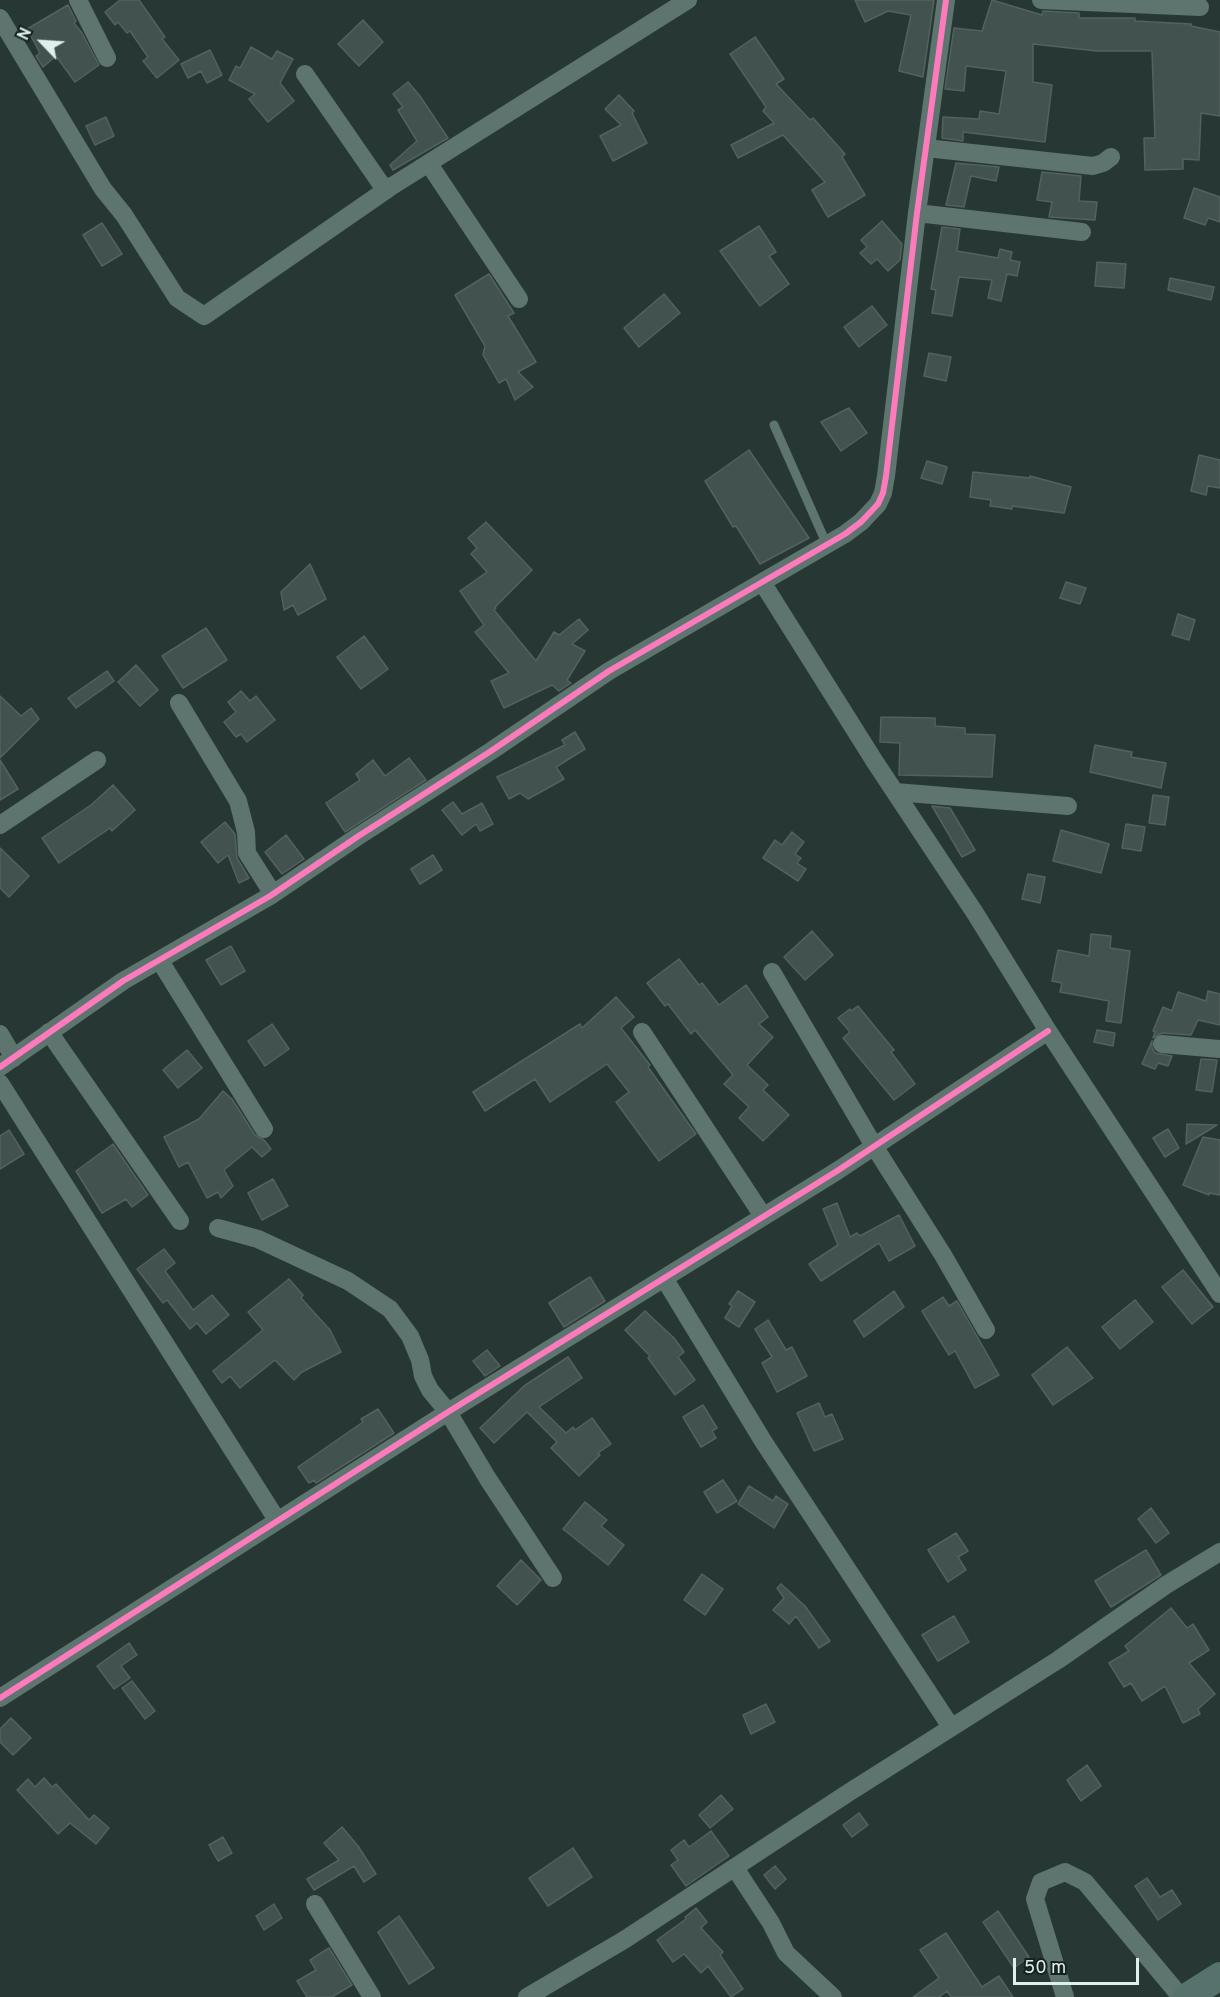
<!DOCTYPE html>
<style>
body{margin:0}
#map{position:relative;width:1220px;height:1997px;overflow:hidden;background:#273834;font-family:Overpass,sans-serif}
canvas{display:block}
.north{position:absolute;left:12px;top:12px;width:60px;height:60px;-webkit-text-stroke:4px #15221f;paint-order:stroke;rotate:295deg;font-size:16px;font-weight:700;line-height:24px;text-align:center;color:#dff0eb}
.north::after{content:'';display:block;margin:auto;width:21px;height:27px;background:#dff0eb;clip-path:polygon(50% 0,100% 100%,50% 72%,0 100%)}
.scale{position:absolute;left:1013px;top:1958px;width:126px;height:27px;box-sizing:border-box;border:3px solid #dff0eb;border-top:0;padding-left:8px;font-size:18px;line-height:21px;white-space:nowrap;color:#dff0eb;-webkit-text-stroke:4px #15221f;paint-order:stroke}
</style>
<div id="map">
<canvas width="1220" height="1997"></canvas>
<div class="north">N</div>
<div class="scale">50 m</div>
</div>
<script>
const c = document.querySelector('canvas').getContext('2d');
c.lineJoin = 'round';
function paint(path, color) { c.fillStyle = color; c.fill(path, 'evenodd'); }
const shape = rows => new Path2D(rows.map(r => 'M' + r).join(''));
function strokePath(path, color, width, dash) { c.strokeStyle = color; c.lineWidth = width; c.lineCap = dash ? 'butt' : 'round'; c.setLineDash(dash || []); c.stroke(path); }
const building = shape([
 [120,0,139,0,165,37,162,39,179,60,157,78,143,61,148,57,130,31,127,33,118,22,115,25,105,12,120,0],
 [855,0,934,0,923,77,899,71,911,15,888,11,865,22,855,0],
 [992,0,1042,15,1043,11,1079,13,1079,18,1135,18,1135,21,1191,24,1191,26,1220,32,1220,116,1201,113,1199,160,1183,159,1183,169,1145,170,1144,138,1155,138,1152,51,1097,51,1033,44,1033,82,1052,85,1045,142,963,132,963,141,942,138,943,117,979,119,980,111,999,114,1006,71,966,66,964,91,945,89,954,28,982,31,992,0],
 [68,5,76,21,74,23,82,33,99,65,75,82,56,56,43,67,36,56,40,53,27,29,68,5],
 [363,20,383,42,359,66,338,44,363,20],
 [755,37,784,79,776,84,810,120,813,118,845,154,842,157,865,195,828,217,812,190,825,182,783,135,738,158,731,145,774,123,763,111,766,107,730,54,755,37],
 [251,47,272,59,277,51,293,59,280,83,294,101,268,122,249,99,255,94,229,80,236,66,240,68,251,47],
 [210,50,222,75,207,83,201,71,188,78,181,64,210,50],
 [408,82,420,96,448,138,393,170,390,165,417,141,398,110,403,107,393,94,408,82],
 [619,95,634,111,632,113,647,143,613,161,600,136,621,125,605,109,619,95],
 [106,117,114,136,95,145,86,126,106,117],
 [956,163,999,167,996,181,971,176,964,207,946,205,956,163],
 [1042,172,1081,176,1079,201,1097,202,1095,220,1049,217,1052,202,1037,200,1042,172],
 [1194,188,1220,197,1220,222,1208,218,1205,225,1184,218,1194,188],
 [882,221,902,244,900,260,888,271,877,259,871,264,860,253,867,247,861,240,882,221],
 [102,223,122,254,102,266,83,235,102,223],
 [759,226,776,252,769,256,789,284,760,306,720,251,759,226],
 [942,227,960,229,957,251,998,258,1000,249,1012,252,1010,260,1020,262,1017,276,1007,274,1001,301,988,298,992,280,959,277,952,316,932,313,936,290,931,289,942,227],
 [1097,262,1126,264,1124,288,1095,286,1097,262],
 [489,274,514,313,508,316,536,362,518,372,533,387,515,400,506,379,499,383,483,355,485,346,455,295,489,274],
 [1170,278,1214,287,1211,300,1168,290,1170,278],
 [664,294,680,313,639,347,624,328,664,294],
 [872,306,887,325,859,347,844,327,872,306],
 [929,353,951,357,946,381,924,376,929,353],
 [849,408,867,433,841,451,821,422,849,408],
 [749,450,809,538,760,564,736,526,733,527,705,481,749,450],
 [1199,455,1220,460,1220,488,1208,486,1206,495,1191,491,1199,455],
 [927,461,947,467,942,484,921,478,927,461],
 [973,472,1030,478,1030,476,1071,487,1064,513,1012,506,1012,509,990,506,991,500,970,497,973,472],
 [486,522,532,570,495,607,496,608,494,610,536,661,554,632,559,635,579,619,588,630,572,644,585,651,567,680,571,683,559,691,552,685,504,708,491,681,509,673,475,632,484,625,460,591,487,572,471,554,477,548,468,538,486,522],
 [310,564,326,599,298,615,293,605,284,610,281,592,310,564],
 [1066,582,1086,588,1080,604,1060,598,1066,582],
 [1178,614,1195,620,1189,640,1172,635,1178,614],
 [206,628,227,660,183,688,162,656,206,628],
 [364,636,388,669,361,689,337,657,364,636],
 [136,665,158,690,140,706,118,682,136,665],
 [107,671,114,681,76,708,68,698,107,671],
 [241,691,250,701,256,696,275,720,247,742,241,734,236,737,224,722,236,712,228,702,241,691],
 [0,696,21,716,31,708,39,719,0,758,0,696],
 [881,717,935,718,935,726,965,728,965,734,995,735,992,777,899,775,900,743,880,742,881,717],
 [575,732,585,749,556,767,564,779,528,799,520,793,509,799,497,777,565,745,562,740,575,732],
 [1095,745,1132,752,1131,757,1166,763,1161,788,1090,772,1095,745],
 [409,758,426,780,345,832,326,803,360,780,356,774,373,760,385,776,409,758],
 [0,760,18,789,0,800,0,760],
 [113,785,135,810,112,831,110,828,59,863,42,838,91,805,113,785],
 [1153,795,1169,797,1165,825,1149,823,1153,795],
 [453,802,462,814,482,803,493,824,480,831,476,824,462,835,442,810,453,802],
 [932,806,950,808,975,850,962,857,932,806],
 [225,822,235,834,237,858,249,878,239,883,228,855,218,863,201,842,225,822],
 [1126,824,1145,827,1141,851,1122,848,1126,824],
 [1061,830,1109,844,1101,873,1053,861,1061,830],
 [792,832,804,842,795,854,801,858,797,863,806,869,798,881,763,858,775,840,782,845,792,832],
 [286,835,304,859,282,874,265,852,286,835],
 [0,848,29,876,9,897,0,888,0,848],
 [433,855,442,870,420,884,411,869,433,855],
 [1028,874,1045,877,1040,903,1022,899,1028,874],
 [812,931,833,955,805,980,784,957,812,931],
 [1091,934,1111,936,1110,948,1130,951,1121,1023,1106,1021,1109,1001,1060,992,1062,983,1052,981,1058,950,1089,956,1091,934],
 [231,946,245,971,221,985,206,960,231,946],
 [679,959,699,985,702,983,719,1005,746,985,768,1017,759,1024,773,1037,747,1065,768,1085,763,1090,789,1115,763,1141,739,1118,749,1107,724,1084,733,1075,695,1030,691,1034,668,1004,665,1006,647,983,679,959],
 [1208,991,1220,994,1220,1025,1198,1020,1191,1035,1162,1033,1153,1038,1155,1032,1153,1031,1163,1007,1172,1011,1178,992,1206,1001,1208,991],
 [616,997,634,1017,621,1028,650,1065,648,1067,696,1134,659,1161,616,1102,629,1092,607,1064,550,1102,535,1079,485,1111,473,1092,580,1024,582,1028,616,997],
 [858,1006,894,1050,891,1052,915,1084,894,1100,843,1038,850,1032,838,1018,850,1009,851,1011,858,1006],
 [272,1024,289,1049,265,1066,248,1041,272,1024],
 [1097,1030,1115,1033,1113,1046,1094,1042,1097,1030],
 [1152,1041,1152,1048,1155,1053,1172,1056,1168,1066,1158,1063,1155,1069,1142,1064,1152,1041],
 [187,1050,202,1068,178,1088,163,1070,187,1050],
 [1201,1059,1217,1060,1212,1092,1196,1090,1201,1059],
 [223,1091,232,1099,255,1135,264,1140,271,1149,262,1157,252,1147,224,1170,233,1186,221,1198,218,1192,207,1198,188,1162,179,1167,164,1137,199,1119,223,1091],
 [1187,1124,1217,1125,1186,1144,1187,1124],
 [1168,1129,1179,1148,1165,1157,1153,1138,1168,1129],
 [9,1130,24,1154,0,1169,0,1136,9,1130],
 [1203,1137,1220,1140,1220,1195,1209,1193,1209,1195,1183,1185,1203,1137],
 [113,1144,148,1195,132,1207,126,1199,102,1213,76,1171,113,1144],
 [273,1179,288,1206,262,1220,248,1193,273,1179],
 [837,1203,850,1237,857,1233,860,1236,899,1215,915,1246,889,1261,879,1243,821,1281,809,1264,838,1245,823,1209,837,1203],
 [164,1249,175,1263,165,1271,193,1310,212,1295,229,1315,206,1334,197,1323,190,1329,167,1300,163,1303,137,1269,164,1249],
 [1183,1270,1213,1307,1192,1324,1162,1287,1183,1270],
 [590,1277,605,1301,564,1327,549,1303,590,1277],
 [289,1279,303,1295,301,1298,330,1330,341,1352,302,1372,294,1380,275,1360,240,1388,230,1376,222,1383,213,1371,263,1330,248,1312,289,1279],
 [738,1291,755,1302,739,1327,725,1318,732,1306,729,1304,738,1291],
 [894,1291,904,1307,864,1337,854,1321,894,1291],
 [943,1297,949,1306,957,1301,999,1375,975,1388,955,1351,949,1355,922,1311,943,1297],
 [1135,1300,1153,1322,1120,1349,1102,1327,1135,1300],
 [645,1311,674,1338,684,1352,678,1357,695,1380,675,1395,648,1358,650,1356,625,1330,645,1311],
 [768,1320,786,1350,792,1347,807,1376,777,1392,762,1363,772,1357,755,1329,768,1320],
 [1067,1347,1093,1378,1053,1405,1032,1375,1067,1347],
 [487,1350,500,1366,485,1376,473,1361,487,1350],
 [568,1357,582,1378,539,1407,566,1433,573,1427,575,1430,592,1418,611,1444,598,1453,600,1455,579,1476,551,1448,557,1442,527,1412,494,1443,480,1428,524,1386,568,1357],
 [819,1403,825,1417,832,1414,843,1439,814,1451,797,1413,819,1403],
 [703,1405,717,1428,712,1431,716,1438,701,1447,683,1417,703,1405],
 [378,1409,394,1433,316,1483,314,1480,309,1483,298,1467,363,1422,361,1419,378,1409],
 [723,1480,737,1501,717,1513,704,1492,723,1480],
 [749,1486,773,1501,776,1496,788,1504,774,1528,738,1504,749,1486],
 [585,1502,607,1520,601,1526,624,1545,608,1565,563,1529,585,1502],
 [1151,1508,1169,1533,1156,1543,1138,1519,1151,1508],
 [956,1533,968,1551,958,1557,966,1570,948,1582,928,1550,956,1533],
 [1146,1550,1161,1575,1111,1607,1095,1581,1146,1550],
 [521,1560,541,1580,517,1605,497,1586,521,1560],
 [702,1574,723,1589,705,1615,684,1600,702,1574],
 [781,1584,805,1606,830,1641,819,1648,796,1616,789,1624,773,1610,784,1598,777,1588,781,1584],
 [1171,1608,1187,1628,1193,1624,1209,1650,1189,1663,1215,1694,1198,1709,1200,1714,1183,1723,1165,1686,1142,1701,1131,1683,1124,1687,1109,1663,1129,1651,1125,1646,1171,1608],
 [954,1616,969,1642,938,1661,922,1635,954,1616],
 [129,1643,137,1655,121,1666,130,1678,114,1689,97,1666,129,1643],
 [132,1681,155,1711,145,1719,122,1688,132,1681],
 [766,1704,775,1722,751,1734,743,1715,766,1704],
 [11,1718,31,1738,13,1755,0,1742,0,1729,11,1718],
 [1087,1765,1101,1786,1081,1801,1067,1780,1087,1765],
 [44,1778,52,1787,56,1784,89,1820,94,1815,109,1828,96,1844,70,1823,58,1834,17,1790,28,1779,35,1787,44,1778],
 [721,1795,733,1809,710,1828,699,1815,721,1795],
 [859,1813,868,1825,852,1837,843,1825,859,1813],
 [342,1827,358,1846,376,1874,364,1882,354,1866,314,1890,307,1879,339,1860,324,1843,342,1827],
 [711,1831,729,1856,686,1886,671,1865,678,1860,671,1850,684,1840,689,1847,711,1831],
 [223,1837,232,1853,218,1861,209,1845,223,1837],
 [573,1848,592,1877,548,1906,529,1878,573,1848],
 [775,1866,786,1879,775,1889,764,1875,775,1866],
 [1147,1878,1160,1897,1172,1890,1181,1904,1158,1920,1135,1886,1147,1878],
 [274,1904,282,1918,264,1930,256,1916,274,1904],
 [696,1908,707,1922,701,1928,723,1952,720,1955,743,1989,731,1997,708,1966,701,1973,684,1954,673,1962,657,1940,686,1919,685,1917,696,1908],
 [998,1911,1029,1957,1014,1968,983,1922,998,1911],
 [399,1916,434,1968,409,1984,378,1932,399,1916],
 [946,1933,982,1987,999,1976,1013,1997,951,1997,947,1991,939,1997,913,1997,939,1978,920,1950,946,1933],
 [329,1948,352,1985,332,1997,307,1997,297,1981,316,1970,310,1960,329,1948]
]);
paint(building, '#42534f');
strokePath(building, '#54615e', 1.5);
strokePath(shape([
 [774,425,827,545]
]), '#5d746f', 9);
strokePath(shape([
 [78,0,107,58],
 [1041,0,1200,7],
 [0,18,103,189,124,215,177,298,204,316,389,188],
 [305,74,381,184,389,188,688,0],
 [926,148,1093,166,1103,163,1111,157],
 [429,164,519,299],
 [917,213,1082,232],
 [762,582,875,762,975,913,1048,1031,1220,1294],
 [179,703,238,801,246,832,247,853,273,894],
 [895,792,1068,806],
 [0,825,97,760],
 [160,961,264,1129],
 [772,972,874,1146,943,1255,986,1330],
 [49,1032,180,1221],
 [642,1032,763,1216],
 [0,1034,14,1058],
 [1162,1044,1220,1049],
 [0,1067,123,981,270,896,357,837,491,751,609,671,845,534,861,522,878,504,883,493,886,476,917,213,946,0],
 [0,1083,277,1520],
 [218,1228,258,1239,348,1281,390,1309,410,1336,420,1360,423,1376,430,1390,448,1412,488,1479,553,1578],
 [664,1278,763,1441,951,1727],
 [0,1698,448,1412,837,1171,1048,1031],
 [735,1868,771,1923,786,1953,833,1997],
 [315,1904,372,1997],
 [527,1997,624,1940,848,1793,1058,1660,1166,1585,1220,1552],
 [1065,1997,1035,1899,1041,1882,1065,1872,1085,1882,1181,1997]
]), '#5d746f', 18);
strokePath(shape([
 [1187,1997,1220,1976]
]), '#55736c', 28);
strokePath(shape([
 [0,1067,123,981,270,896,357,837,491,751,609,671,845,534,861,522,878,504,883,493,886,476,917,213,946,0],
 [0,1698,448,1412,837,1171,1048,1031]
]), '#fd7abc', 6);
</script>
